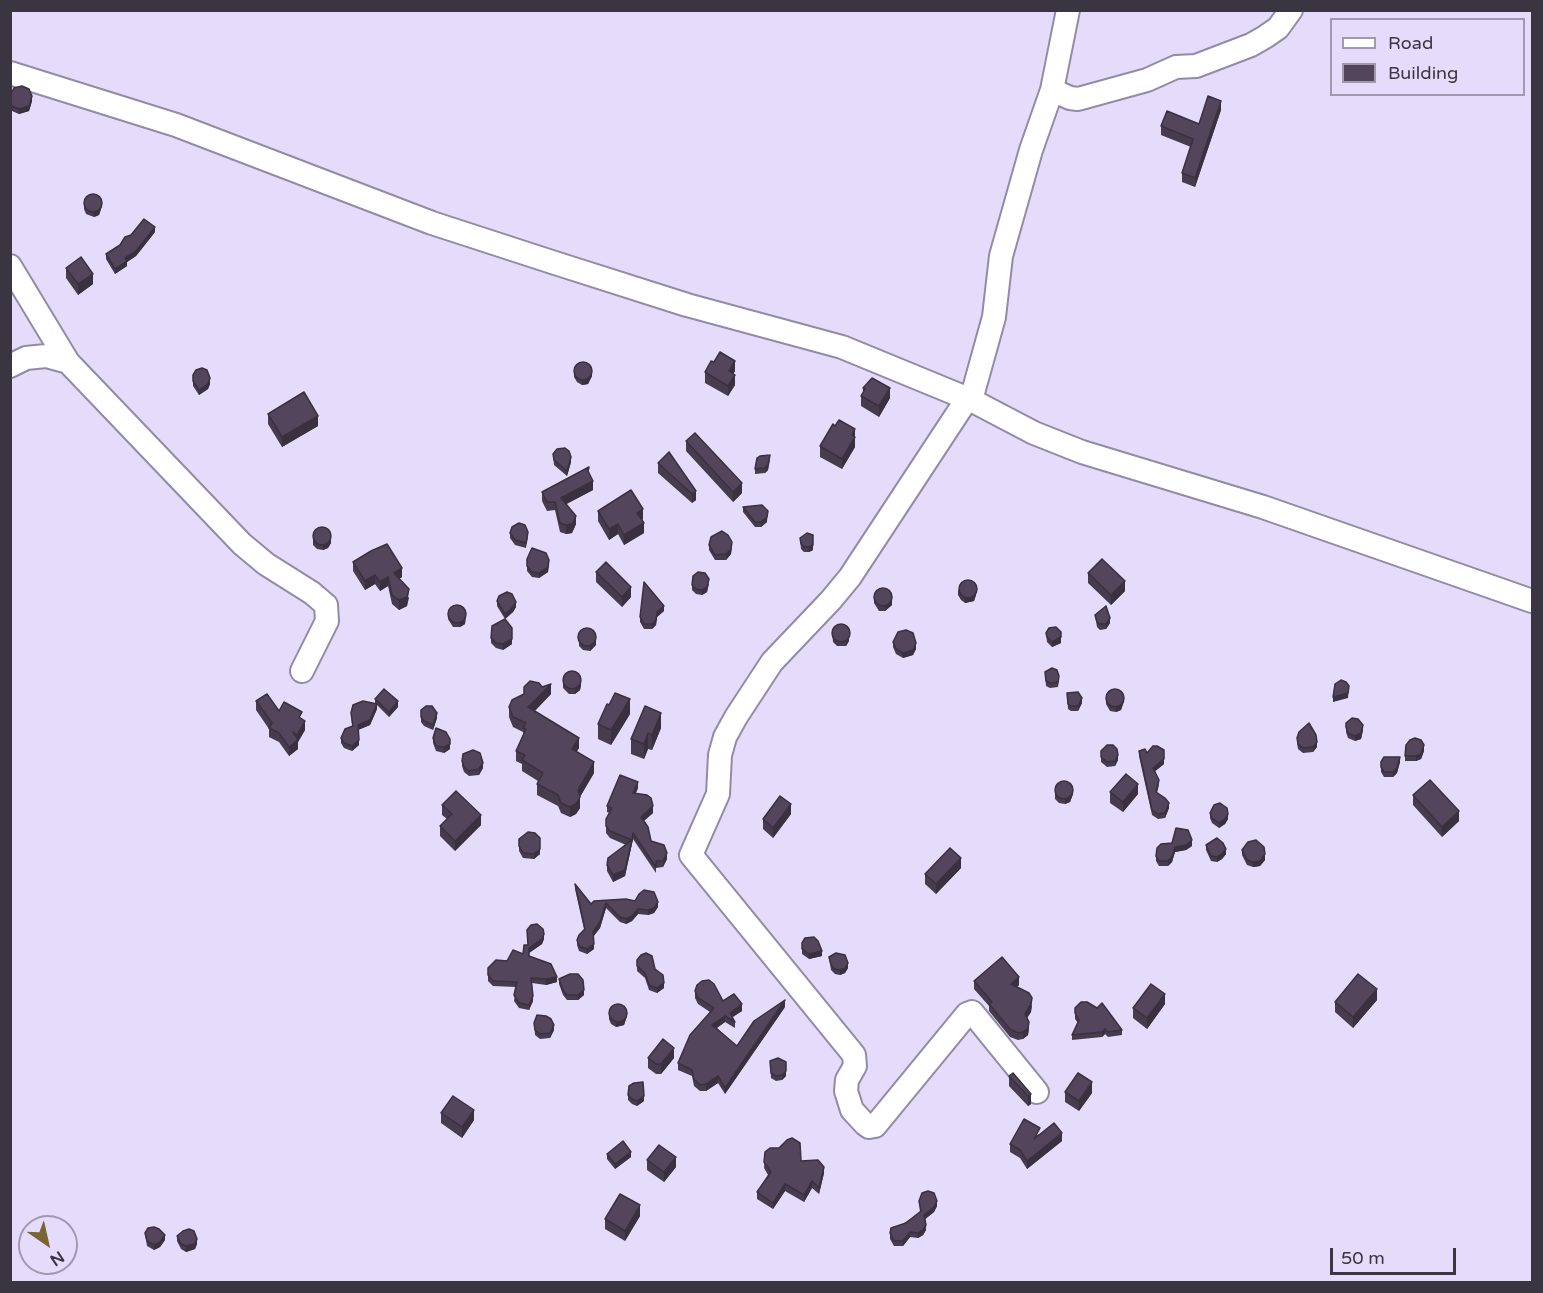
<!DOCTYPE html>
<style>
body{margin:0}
#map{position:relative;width:1543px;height:1293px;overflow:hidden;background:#e4dcfa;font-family:"Varela Round",sans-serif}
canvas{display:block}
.frame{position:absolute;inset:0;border:12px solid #393642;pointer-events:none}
.legend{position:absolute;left:1330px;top:18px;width:195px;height:78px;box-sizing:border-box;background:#e4dcfa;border:2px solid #a09ab0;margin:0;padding:8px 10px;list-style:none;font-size:18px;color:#393642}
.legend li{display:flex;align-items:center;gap:12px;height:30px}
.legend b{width:30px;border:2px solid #a09ab0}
.north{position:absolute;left:18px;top:1215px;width:60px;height:60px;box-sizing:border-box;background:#e4dcfa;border:2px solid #a09ab0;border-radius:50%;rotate:146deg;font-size:16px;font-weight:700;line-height:24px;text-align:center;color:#393642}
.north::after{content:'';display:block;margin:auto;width:21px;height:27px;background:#7a6635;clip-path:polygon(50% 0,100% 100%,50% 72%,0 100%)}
.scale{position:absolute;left:1330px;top:1248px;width:126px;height:27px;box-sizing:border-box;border:3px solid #393642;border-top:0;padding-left:8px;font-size:18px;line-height:21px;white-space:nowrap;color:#393642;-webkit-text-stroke:4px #e4dcfa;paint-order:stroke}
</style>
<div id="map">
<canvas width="1543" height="1293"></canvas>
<div class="frame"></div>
<ul class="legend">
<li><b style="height:8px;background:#fff"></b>Road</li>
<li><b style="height:16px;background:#53455b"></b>Building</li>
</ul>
<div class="north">N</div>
<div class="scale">50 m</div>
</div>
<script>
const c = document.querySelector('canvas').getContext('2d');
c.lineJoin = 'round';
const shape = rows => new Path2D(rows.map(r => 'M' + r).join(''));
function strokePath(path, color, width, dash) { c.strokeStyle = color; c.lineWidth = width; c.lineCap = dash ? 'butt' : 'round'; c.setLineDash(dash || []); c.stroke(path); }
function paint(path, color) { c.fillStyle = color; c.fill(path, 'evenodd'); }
const minor = shape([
 [10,73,176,125,432,223,555,263,687,305,842,347,971,400,1034,433,1082,452,1263,507,1532,601],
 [1052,90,1070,98,1078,99,1147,80,1176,67,1196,66,1251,45,1265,37,1278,28,1291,10],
 [10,266,68,362,242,544,266,564,312,593,326,605,327,621,302,671],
 [10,366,26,358,46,356,68,362],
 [967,399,850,577,831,600,772,662,736,717,725,737,720,755,718,794,691,855,854,1055,855,1066,847,1080,846,1091,852,1110,865,1124,869,1127,875,1126,967,1014,972,1012,1037,1092],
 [971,400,994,317,1001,256,1031,150,1052,90,1068,10]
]);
strokePath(minor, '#928ba6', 26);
strokePath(minor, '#fff', 22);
paint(shape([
 [10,96,32,101,29,111,19,114,12,111,10,107],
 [1221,110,1195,187,1182,182,1182,173,1191,147,1161,135,1161,126,1199,124],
 [84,204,102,206,99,215,94,217,86,214,84,209],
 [155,232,136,256,127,262,127,266,115,274,106,259,106,254],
 [66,268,93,284,78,295,66,278],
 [714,362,735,371,733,374,735,385,728,396,705,383,705,372],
 [574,372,592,376,588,384,582,385,577,382,574,377],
 [193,375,210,384,208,389,199,395,193,386],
 [863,388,890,398,879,417,861,406,861,396,863,393],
 [268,414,318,426,282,447,268,424],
 [835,426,855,429,855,447,842,469,820,457,820,446],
 [686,441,742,493,733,502,686,451],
 [669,452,696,500,692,503,658,473,658,463],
 [553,454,571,462,567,476,554,465],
 [770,460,768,470,765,473,755,474,755,469],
 [589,473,593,490,566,504,576,524,572,533,566,534,560,532,555,510,547,511,542,501,542,492],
 [743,507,768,511,767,522,761,527,755,527,743,512],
 [598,511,643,519,642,520,644,533,624,545,618,534,609,540,598,521],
 [510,533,528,537,526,548,515,545,510,538],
 [800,538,813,550,809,552,804,552,801,549],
 [313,540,331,543,328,548,323,550,317,549,313,545],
 [709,545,732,547,731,554,726,560,715,560,709,550],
 [353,562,402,577,399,579,409,598,407,606,399,610,392,604,388,586,380,591,375,584,365,590,353,571],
 [527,564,549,565,548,572,539,578,532,577,527,571],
 [596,572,631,597,622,607,596,582],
 [1088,573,1125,591,1111,605,1088,583],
 [709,584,707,592,702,595,696,594,692,590,692,585],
 [958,590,976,595,974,601,965,603,961,600,958,595],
 [892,595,892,605,885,611,879,611,874,603,874,598],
 [497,601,516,607,513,612,505,619,497,606],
 [664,611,657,617,656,625,652,629,644,629,640,622,640,617],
 [448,614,466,616,465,624,460,627,453,627,448,619],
 [1095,615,1110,623,1106,629,1100,630,1097,627],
 [512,628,512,644,503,650,496,648,491,643,491,638],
 [832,631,849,641,846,646,837,646,833,642],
 [1061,632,1061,643,1052,647,1047,642,1046,633],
 [579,634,596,645,590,651,583,650,579,646],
 [893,642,916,649,913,655,903,658,896,654,893,647],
 [1045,672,1059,681,1058,687,1050,688,1046,686],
 [563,683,581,685,580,690,575,694,569,694,563,688],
 [542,687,551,694,535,711,579,748,576,752,594,773,580,797,580,808,576,814,570,817,561,813,558,806,537,795,537,784,538,781,522,771,522,764,516,761,516,751,523,735,523,732,513,727,509,717,509,707],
 [1067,693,1082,703,1078,711,1071,711,1068,709],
 [375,699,398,707,389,717,377,705,377,709,370,725,358,730,359,745,352,751,344,748,341,743,341,738,352,726,351,713,375,704],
 [1106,699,1124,701,1121,710,1116,712,1110,711,1106,704],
 [256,701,279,711,302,719,305,730,298,742,298,749,289,756,279,742,269,737,269,729,256,710],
 [421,710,437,718,433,730,424,726,421,722],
 [630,714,611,745,598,739,598,724],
 [1346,723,1363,730,1361,739,1355,741,1348,738,1346,732],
 [661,728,652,750,648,749,644,759,631,754,631,739],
 [433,738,450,739,450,749,444,753,436,751,433,743],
 [1297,738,1317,747,1313,752,1303,753,1298,749,1297,743],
 [1101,751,1118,760,1115,766,1107,767,1101,762],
 [1139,751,1147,753,1164,764,1155,771,1159,785,1157,793,1169,808,1165,818,1158,819,1152,815,1139,756],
 [1424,751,1421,759,1416,761,1405,761,1405,756],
 [462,761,483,768,479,775,469,776,464,772,462,766],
 [1381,762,1400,762,1397,773,1393,777,1384,777,1381,772],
 [638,788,636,793,653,813,644,821,651,841,667,859,663,867,656,868,656,873,633,839,625,876,613,882,607,871,607,865,626,845,610,838,606,833,606,819,610,813,607,812,607,806],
 [1110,792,1138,794,1123,812,1110,803],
 [1055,794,1073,794,1070,802,1065,804,1059,803,1055,799],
 [1413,795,1459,821,1442,837,1413,805],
 [442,805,481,825,455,851,440,836,440,826,447,819,442,815],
 [1210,813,1228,819,1225,824,1219,828,1212,823,1210,818],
 [791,814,773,838,763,829,763,819],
 [540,838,540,854,534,859,523,858,519,851,519,839],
 [1206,845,1226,854,1222,859,1217,862,1211,861,1206,850],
 [1192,846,1186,850,1175,852,1172,862,1168,866,1159,866,1156,861,1156,856],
 [1242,850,1265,860,1260,866,1253,867,1247,865,1242,855],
 [961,868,936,894,925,884,925,874],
 [575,884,591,904,594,901,658,907,654,913,648,915,638,914,632,921,626,924,620,922,606,908,600,928,593,937,594,949,587,954,579,951,577,945,577,940,584,929,575,889],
 [544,939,542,944,529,953,529,956,557,982,546,985,532,983,533,1001,529,1010,519,1008,514,1001,516,987,493,986,488,981,488,968,523,954,528,945],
 [802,943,822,956,809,959,802,954],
 [829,957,848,968,845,973,840,975,835,974,831,970],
 [637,960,655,969,664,988,657,993,649,990,645,978,637,971],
 [559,979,584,995,578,1000,567,1000,563,995,559,984],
 [974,981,1019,985,1017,987,1032,1006,1031,1012,1027,1018,1029,1030,1028,1035,1023,1039,1018,1040,1010,1037,989,1011,989,1006,974,989],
 [695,991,723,1001,742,1011,732,1017,735,1022,735,1028,725,1022,717,1028,737,1046,785,1007,725,1094,718,1083,706,1091,700,1091,694,1086,692,1076,678,1070,678,1063,710,1012,698,1004,695,998],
 [1377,1000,1353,1028,1335,1012,1335,1002],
 [1165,1004,1147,1029,1133,1018,1133,1008],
 [1075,1008,1122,1030,1122,1035,1108,1037,1105,1034,1102,1037,1072,1040,1072,1035,1078,1023,1075,1019],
 [609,1014,627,1016,624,1025,616,1027,611,1024,609,1019],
 [534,1023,554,1030,550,1038,540,1039,535,1035],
 [648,1058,674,1058,661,1074,656,1074,648,1068],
 [770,1061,786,1076,782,1080,776,1081,771,1078],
 [1009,1076,1031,1094,1031,1104,1028,1106,1009,1086],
 [1065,1092,1092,1093,1079,1111,1065,1102],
 [628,1095,644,1101,637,1106,632,1104,628,1100],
 [441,1113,474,1120,462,1138,441,1123],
 [1040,1134,1062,1141,1027,1169,1020,1158,1010,1152,1010,1144],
 [765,1152,801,1161,824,1173,819,1194,812,1188,804,1202,785,1191,773,1209,757,1199,757,1192,768,1175,764,1168],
 [607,1154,631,1157,615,1169,607,1159],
 [647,1160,676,1167,664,1182,647,1170],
 [919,1201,937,1206,934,1212,925,1219,926,1230,923,1235,918,1238,910,1237,903,1246,894,1246,890,1239,890,1233,920,1212],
 [640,1216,625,1241,605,1229,605,1219],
 [145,1233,165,1240,160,1247,154,1250,147,1246],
 [177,1236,197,1244,195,1249,186,1252,181,1249,177,1241]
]), '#473b4e');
paint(shape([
 [32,96,32,101,29,111,19,114,19,109],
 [1221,101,1221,110,1195,187,1195,178],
 [102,201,102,206,99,215,94,217,94,212],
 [155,227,155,232,136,256,127,262,127,266,115,274,115,269],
 [93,274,93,284,78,295,78,284],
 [735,361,735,371,729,381,729,371],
 [592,371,592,376,588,384,582,385,582,380],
 [735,375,735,385,728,396,728,386],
 [210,378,210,384,208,389,199,395,199,390],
 [890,388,890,398,879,417,879,406],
 [318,416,318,426,282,447,282,437],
 [855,429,855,447,842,469,842,459],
 [770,455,768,470,765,473,765,468],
 [571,457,571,462,567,476,567,471],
 [593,481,593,490,561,507,561,498],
 [742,483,742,493,733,502,733,492],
 [696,491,696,500,692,503,692,494],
 [643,509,643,519,637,523,637,513],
 [576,516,576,524,572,533,566,534,566,525],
 [767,517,767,522,761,527,761,522],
 [644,523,644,533,624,545,624,535],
 [618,524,618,534,609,540,609,529],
 [331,538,331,543,328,548,323,550,323,545],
 [732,542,731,554,726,560,726,554],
 [813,545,813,550,809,552,809,547],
 [549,560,548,572,539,578,539,573],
 [402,568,402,577,394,582,394,573],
 [375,575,375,584,365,590,365,581],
 [388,577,388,586,380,591,380,582],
 [709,579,707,592,702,595,702,590],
 [1125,581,1125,591,1111,605,1111,595],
 [631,587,631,597,622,607,622,597],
 [409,589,407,606,399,610,399,600],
 [976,590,976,595,974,601,965,603,965,598],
 [892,600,892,605,885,611,885,606],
 [516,602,516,607,513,612,505,619,505,614],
 [664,606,664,611,657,617,656,625,652,629,652,624,657,612],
 [466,611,465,624,460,627,460,622],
 [1110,618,1110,623,1106,629,1106,624],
 [849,636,849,641,846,646,846,641],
 [1061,637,1061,643,1052,647,1052,642],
 [512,639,512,644,503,650,503,644],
 [596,640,596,645,590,651,590,646],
 [916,643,916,649,913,655,903,658,903,653],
 [581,680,581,685,580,690,575,694,575,689],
 [551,684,551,694,528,717,528,707],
 [1349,686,1348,698,1333,702,1333,697],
 [1124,696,1124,701,1121,710,1116,712,1116,707],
 [1082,698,1082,703,1078,711,1078,706],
 [630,699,630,714,611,745,611,730],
 [398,701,398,707,389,717,389,712],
 [377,704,377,709,370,725,358,730,358,725],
 [437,713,437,718,433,730,433,725],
 [661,713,661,728,652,750,652,735],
 [305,721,305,730,298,742,298,749,289,756,289,747,297,741,297,735],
 [1363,725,1363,730,1361,739,1355,741,1355,736],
 [648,733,648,749,644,759,644,744],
 [579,738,579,748,572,759,572,749],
 [359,740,359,745,352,751,352,746],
 [1317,742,1317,747,1313,752,1313,747],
 [450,744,450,749,444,753,444,747],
 [1424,745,1424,751,1421,759,1416,761,1416,756],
 [1118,755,1118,760,1115,766,1115,761],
 [1400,757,1400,762,1397,773,1393,777,1393,772],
 [1164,759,1164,764,1153,773,1153,768],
 [594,762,594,773,578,800,578,790],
 [483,763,483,768,479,775,479,769],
 [638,782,638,788,633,799,633,793],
 [1138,784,1138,794,1123,812,1123,802],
 [1073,789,1073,794,1070,802,1065,804,1065,799],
 [580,797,580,808,576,814,570,817,570,807],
 [1169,803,1169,808,1165,818,1165,813],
 [791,804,791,814,773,838,773,828],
 [653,806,653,813,641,823,641,817],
 [1459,811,1459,821,1442,837,1442,827],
 [1228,814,1228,819,1225,824,1219,828,1219,823],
 [481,815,481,825,455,851,455,841],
 [633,833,633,839,625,876,613,882,613,875,625,870],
 [1192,840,1192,846,1186,850,1175,852,1172,862,1168,866,1168,861,1175,847],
 [540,849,540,854,534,859,534,854],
 [1226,849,1226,854,1222,859,1217,862,1217,857],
 [667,853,667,859,663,867,663,861],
 [1265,854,1265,860,1260,866,1253,867,1253,862],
 [961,858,961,868,936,894,936,884],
 [658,902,658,907,654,913,648,915,648,910],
 [606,903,606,908,600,928,593,937,593,932],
 [638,909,638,914,632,921,626,924,626,919],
 [544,934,544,939,542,944,529,953,529,948],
 [594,944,594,949,587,954,587,949],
 [822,951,822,956,809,959,809,954],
 [848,963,848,968,845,973,840,975,840,970],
 [557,977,557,982,546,985,546,979],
 [1019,977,1019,985,1011,991,1011,984],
 [664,983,664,988,657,993,657,988],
 [1377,989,1377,1000,1353,1028,1353,1017],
 [584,990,584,995,578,1000,578,995],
 [1165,994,1165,1004,1147,1029,1147,1018],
 [533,996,533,1001,529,1010,529,1005],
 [1032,998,1031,1012,1025,1021,1025,1014],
 [785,1000,785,1007,725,1094,725,1088],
 [742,1004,742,1011,730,1019,730,1013],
 [627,1011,627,1016,624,1025,616,1027,616,1022],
 [725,1016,725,1022,712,1031,712,1025],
 [1029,1022,1028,1035,1023,1039,1023,1032],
 [554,1025,554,1030,550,1038,550,1033],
 [1105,1029,1105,1034,1102,1037,1102,1032],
 [674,1048,674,1058,661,1074,661,1064],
 [786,1071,786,1076,782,1080,782,1075],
 [718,1076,718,1083,706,1091,706,1084],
 [1092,1082,1092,1093,1079,1111,1079,1101],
 [1031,1094,1031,1104,1028,1106,1028,1096],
 [644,1096,644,1101,637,1106,637,1101],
 [474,1110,474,1120,462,1138,462,1127],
 [1062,1133,1062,1141,1027,1169,1027,1161],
 [631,1152,631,1157,615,1169,615,1164],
 [676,1157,676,1167,664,1182,664,1172],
 [824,1167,824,1173,819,1194,819,1188],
 [812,1181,812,1188,804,1202,804,1195],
 [785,1184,785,1191,773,1209,773,1203],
 [937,1201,937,1206,934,1212,924,1220,924,1215],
 [640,1205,640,1216,625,1241,625,1231],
 [926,1225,926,1230,923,1235,918,1238,918,1233],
 [910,1232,910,1237,903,1246,903,1241],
 [165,1235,165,1240,160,1247,154,1250,154,1245],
 [197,1239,197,1244,195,1249,186,1252,186,1246]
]), '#3a3040');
const building = shape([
 [22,86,29,89,32,96,29,106,19,109,12,106,10,102,10,96,14,88,22,86],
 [1208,96,1221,101,1195,178,1182,173,1193,139,1161,126,1167,111,1199,124,1208,96],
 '84 203a9 9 0 1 1 18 0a9 9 0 1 1-18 0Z',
 [144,219,155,227,136,251,125,258,127,261,115,269,106,254,120,245,125,237,131,235,144,219],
 [81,257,93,274,78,284,66,268,81,257],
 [720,352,735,361,729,371,735,375,728,386,705,372,711,361,714,362,720,352],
 '574 371a9 9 0 1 1 18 0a9 9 0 1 1-18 0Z',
 [202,368,207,370,210,378,208,384,199,390,193,381,193,375,196,370,202,368],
 [872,378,890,388,879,406,861,396,865,389,863,388,872,378],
 [304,392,318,416,282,437,268,414,304,392],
 [839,420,855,429,852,435,855,437,842,459,820,446,833,424,835,426,839,420],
 [695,433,742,483,733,492,686,441,695,433],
 [565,448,569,451,571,457,567,471,554,460,553,454,557,449,565,448],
 [669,452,696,491,692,494,658,463,669,452],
 [770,455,768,465,765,468,755,469,757,458,760,456,770,455],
 [589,467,588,471,593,481,561,498,576,516,572,524,566,525,560,523,555,502,547,502,542,492,589,467],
 [631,490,643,509,637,513,644,523,624,535,618,524,609,529,598,511,631,490],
 [762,505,768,511,767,517,761,522,755,522,743,507,762,505],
 [519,523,525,525,528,532,526,543,515,540,510,533,512,527,519,523],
 '313 536a9 9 0 1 1 18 0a9 9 0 1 1-18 0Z',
 [722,531,728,535,732,542,731,549,726,554,715,555,709,545,711,537,722,531],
 [807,533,813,535,813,545,809,547,804,547,801,544,800,538,807,533],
 [387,544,402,568,394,573,409,589,407,597,399,600,392,595,388,577,380,582,375,575,365,581,353,562,371,551,387,544],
 [532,548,546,553,549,560,548,567,539,573,532,572,527,566,527,559,532,548],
 [1102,559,1125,581,1111,595,1088,573,1102,559],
 [606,562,631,587,622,597,596,572,606,562],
 [698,572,705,573,709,579,707,587,702,590,696,589,692,585,693,576,698,572],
 '959 589a9 9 0 1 1 18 0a9 9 0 1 1-18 0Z',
 [644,582,664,606,657,612,656,620,652,624,644,624,640,617,644,582],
 '874 597a9 9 0 1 1 18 0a9 9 0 1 1-18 0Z',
 [507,592,512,594,516,602,513,607,505,614,497,601,499,596,507,592],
 '448 614a9 9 0 1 1 18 0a9 9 0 1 1-18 0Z',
 [1106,606,1110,618,1106,624,1100,624,1097,622,1095,615,1106,606],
 [505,619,512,628,512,639,503,644,496,643,491,638,492,626,505,619],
 '832 633a9 9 0 1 1 18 0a9 9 0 1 1-18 0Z',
 [1056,627,1061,632,1061,637,1052,642,1047,637,1046,633,1049,628,1056,627],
 '578 637a9 9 0 1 1 18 0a9 9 0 1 1-18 0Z',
 [906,630,913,633,916,643,913,650,903,653,896,649,893,642,898,632,906,630],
 [1052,668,1057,670,1059,676,1058,682,1050,683,1046,681,1045,672,1052,668],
 '563 680a9 9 0 1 1 18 0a9 9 0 1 1-18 0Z',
 [1341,680,1346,682,1349,686,1348,693,1333,697,1335,684,1341,680],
 [530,681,539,683,542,687,551,684,528,707,579,738,572,749,594,762,578,790,580,797,576,804,570,807,561,803,558,795,537,784,543,773,522,760,525,755,516,751,526,729,523,728,526,723,513,717,509,707,512,700,524,694,524,687,530,681],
 [384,689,398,701,389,712,375,699,384,689],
 '1106 698a9 9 0 1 1 18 0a9 9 0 1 1-18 0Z',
 [1078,692,1082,698,1078,706,1071,706,1068,704,1067,693,1078,692],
 [615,693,630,699,611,730,598,724,607,704,609,705,615,693],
 [267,694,279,711,284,702,302,712,299,717,305,721,297,735,293,732,298,740,289,747,279,733,269,728,272,723,256,701,267,694],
 [363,701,377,704,370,720,358,725,359,740,352,746,344,743,341,738,345,729,353,726,351,713,353,705,363,701],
 [426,706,432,706,437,713,433,725,424,721,421,717,421,710,426,706],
 [645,706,661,713,652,735,648,733,644,744,631,739,645,706],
 [1352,718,1358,719,1363,725,1361,733,1355,736,1348,733,1346,727,1346,723,1352,718],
 [1309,723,1316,735,1317,742,1313,747,1303,748,1298,744,1297,738,1299,732,1309,723],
 [436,728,446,732,450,739,450,744,444,747,436,746,433,738,436,728],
 [1415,738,1421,740,1424,745,1421,754,1416,756,1405,756,1406,745,1410,740,1415,738],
 [1107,745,1113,745,1117,749,1118,755,1115,761,1107,762,1101,757,1101,751,1107,745],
 [1153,746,1157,746,1164,750,1164,759,1153,768,1159,780,1156,792,1165,798,1169,803,1165,813,1158,814,1152,810,1139,751,1145,749,1147,753,1153,746],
 [473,750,480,753,483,763,479,769,469,771,464,767,462,761,463,754,473,750],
 [1384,757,1400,757,1397,768,1393,772,1384,772,1381,767,1381,762,1384,757],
 [1126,774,1138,784,1123,802,1110,792,1126,774],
 [620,775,638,782,633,793,647,795,651,798,653,806,641,817,648,827,651,841,664,845,667,853,663,861,656,861,656,867,633,833,632,840,610,831,606,826,606,819,612,808,607,806,620,775],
 [1430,780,1459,811,1442,827,1413,795,1430,780],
 '1055 790a9 9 0 1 1 18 0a9 9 0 1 1-18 0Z',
 [456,791,481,815,455,841,440,826,452,814,442,805,456,791],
 [780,796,791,804,773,828,763,819,780,796],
 [1220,803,1227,808,1228,814,1225,819,1219,823,1212,818,1210,813,1214,805,1220,803],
 [1176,828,1188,830,1192,840,1186,845,1175,847,1172,857,1168,861,1159,861,1156,856,1157,848,1161,844,1172,843,1176,828],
 [528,832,535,833,540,838,540,849,534,854,523,853,519,846,519,839,528,832],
 [1217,838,1223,843,1226,849,1222,854,1217,857,1211,856,1206,845,1217,838],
 [632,840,625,870,613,875,607,865,608,858,632,840],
 [1256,840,1264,847,1265,854,1260,861,1253,862,1247,860,1242,850,1248,842,1256,840],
 [950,848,961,858,936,884,925,874,950,848],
 [575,884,591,904,594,901,626,899,635,901,639,894,644,890,654,892,658,902,654,908,648,910,638,909,632,916,626,919,620,917,606,903,600,922,593,932,594,944,587,949,579,946,577,940,579,935,585,929,575,884],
 [537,924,543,929,544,934,542,939,529,948,529,956,551,964,557,977,546,979,531,978,533,996,529,1005,519,1003,514,995,517,982,493,981,488,975,488,968,496,960,507,961,513,950,523,954,524,945,528,945,527,930,531,925,537,924],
 [814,937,818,941,822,951,809,954,802,949,802,943,805,938,814,937],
 [646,953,652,956,655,969,663,975,664,983,657,988,649,985,645,973,637,966,637,960,641,955,646,953],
 [836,953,845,955,848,963,845,968,840,970,835,969,831,965,829,957,836,953],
 [1002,957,1019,977,1011,984,1029,993,1032,998,1031,1004,1025,1014,1029,1022,1028,1028,1023,1032,1018,1033,1010,1029,989,1004,992,1002,974,981,1002,957],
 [570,974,578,974,583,980,584,990,578,995,567,995,563,990,559,979,570,974],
 [1358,974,1377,989,1353,1017,1335,1002,1358,974],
 [709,980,714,984,723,1001,734,994,742,1004,730,1013,735,1022,725,1016,712,1025,737,1046,754,1021,785,1000,725,1088,718,1076,706,1084,700,1085,694,1079,692,1070,678,1063,690,1035,714,1008,698,998,695,991,697,985,702,981,709,980],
 [1151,984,1165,994,1147,1018,1133,1008,1151,984],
 [1081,1002,1087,1002,1097,1008,1102,1003,1122,1030,1108,1032,1105,1029,1102,1032,1072,1035,1079,1020,1075,1013,1075,1008,1081,1002],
 '609 1013a9 9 0 1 1 18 0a9 9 0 1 1-18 0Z',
 [537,1015,546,1016,551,1019,554,1025,550,1033,540,1034,535,1030,534,1023,537,1015],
 [663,1039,674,1048,661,1064,656,1064,648,1058,663,1039],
 [778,1058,786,1062,786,1071,782,1075,776,1076,771,1073,770,1061,778,1058],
 [1013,1073,1031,1094,1028,1096,1009,1076,1013,1073],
 [1078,1073,1092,1082,1079,1101,1065,1092,1078,1073],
 [643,1082,644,1096,637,1101,632,1099,628,1095,629,1086,634,1083,643,1082],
 [453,1096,474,1110,462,1127,441,1113,453,1096],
 [1024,1119,1040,1128,1034,1139,1054,1123,1062,1133,1027,1161,1020,1150,1010,1144,1024,1119],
 [792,1138,800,1143,801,1161,818,1160,824,1167,819,1188,812,1181,804,1195,785,1184,773,1203,757,1192,771,1172,764,1162,765,1152,770,1148,779,1148,787,1140,792,1138],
 [623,1141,631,1152,615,1164,607,1154,623,1141],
 [659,1145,676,1157,664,1172,647,1160,659,1145],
 [928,1191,934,1193,937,1201,934,1207,924,1215,926,1225,923,1230,918,1233,910,1232,903,1241,894,1241,890,1233,891,1228,906,1223,921,1211,919,1201,922,1193,928,1191],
 [620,1194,640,1205,625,1231,605,1219,620,1194],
 [154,1227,159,1229,165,1235,160,1242,154,1245,147,1241,145,1233,148,1228,154,1227],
 [189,1229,194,1231,197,1239,195,1244,186,1246,181,1244,177,1236,183,1231,189,1229]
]);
paint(building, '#53455b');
strokePath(building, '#3a3040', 1.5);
</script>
